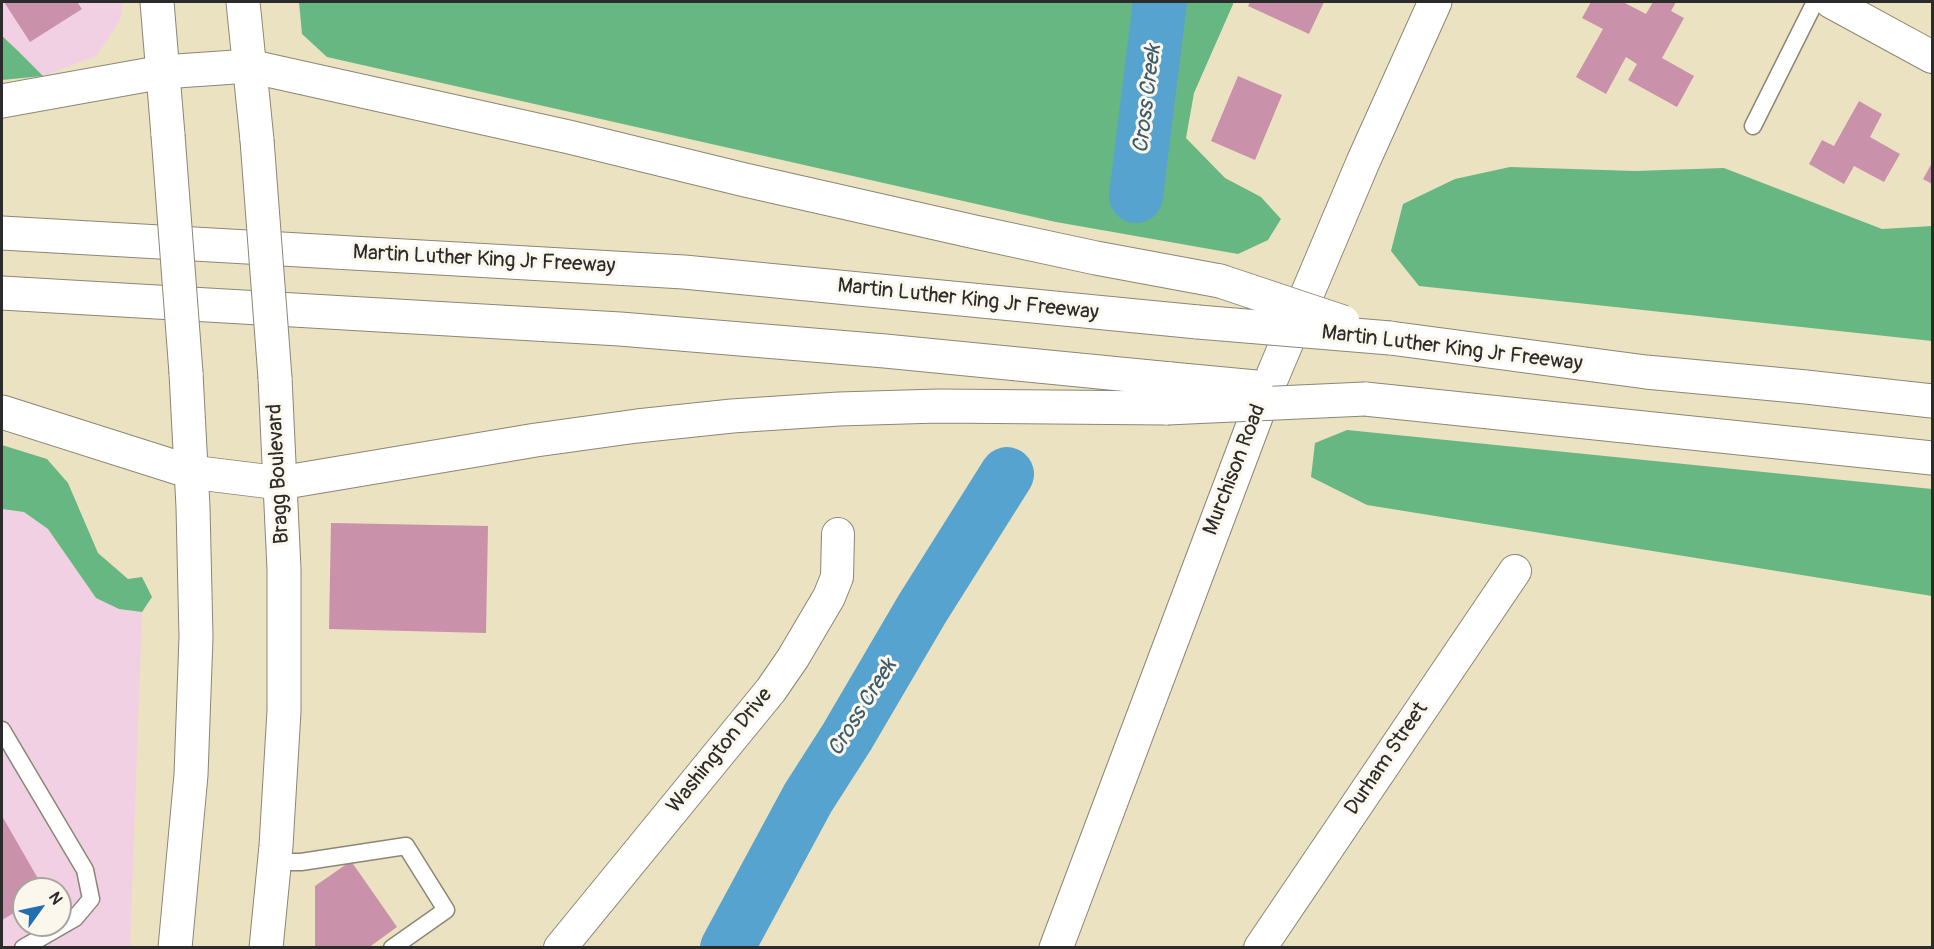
<!DOCTYPE html>
<style>
body{margin:0}
#map{position:relative;width:1934px;height:949px;overflow:hidden;background:#ebe2c1;font-family:Pangolin,sans-serif}
canvas{display:block}
.frame{position:absolute;inset:0;border:3px solid #2b2b2b;pointer-events:none}
.north{position:absolute;left:12px;top:877px;width:60px;height:60px;box-sizing:border-box;background:#fbf7ec;border:2px solid #a8a59f;border-radius:50%;rotate:57deg;font-size:16px;font-weight:700;line-height:24px;text-align:center;color:#2b2b2b}
.north::after{content:'';display:block;margin:auto;width:21px;height:27px;background:#1f6fb2;clip-path:polygon(50% 0,100% 100%,50% 72%,0 100%)}
</style>
<div id="map">
<canvas width="1934" height="949"></canvas>
<div class="frame"></div>
<div class="north">N</div>
</div>
<script>
const c = document.querySelector('canvas').getContext('2d');
c.lineJoin = 'round';
function paint(path, color) { c.fillStyle = color; c.fill(path, 'evenodd'); }
const shape = rows => new Path2D(rows.map(r => 'M' + r).join(''));
function strokePath(path, color, width, dash) { c.strokeStyle = color; c.lineWidth = width; c.lineCap = dash ? 'butt' : 'round'; c.setLineDash(dash || []); c.stroke(path); }
function write(font, color, halo, rows, align = 'center') {
  c.font = font + ' Pangolin,sans-serif'; c.lineWidth = 6; c.setLineDash([]); c.textBaseline = 'middle'; c.strokeStyle = halo; c.fillStyle = color; for (const [text, x, y, turn = 0] of rows) {
    c.save(); c.translate(x, y); c.rotate((+turn || 0) * Math.PI / 180); c.textAlign = isNaN(turn) ? turn : align; if (halo) c.strokeText(text, 0, 0); c.fillText(text, 0, 0); c.restore();
  }
}
paint(shape([
 [2,2,123,2,120,20,96,56,43,76,2,36],
 [2,509,24,512,48,529,96,598,119,609,142,612,130,947,2,947],
 [24,889,60,889,60,925,24,925]
]), '#f1d0e3');
paint(shape([
 [299,2,1234,2,1194,93,1186,138,1225,178,1261,197,1281,219,1268,240,1238,254,1056,222,327,57,302,34],
 [2,36,17,50,43,76,2,80],
 [1510,167,1635,171,1724,168,1882,229,1932,226,1932,341,1419,286,1391,251,1403,204,1455,179],
 [1347,430,1932,489,1932,596,1367,505,1311,477,1315,443],
 [2,445,47,459,68,483,98,553,128,579,142,577,152,597,142,612,119,609,96,598,48,529,24,512,2,509]
]), '#67b782');
strokePath(shape([
 [1136,196,1160,2],
 [727,948,808,798,847,737,922,609,1007,474]
]), '#55a3ce', 54);
paint(shape([
 [4,2,77,2,82,9,30,42],
 [1250,2,1324,2,1309,34,1248,6],
 [1591,2,1623,2,1646,14,1653,2,1676,2,1671,11,1684,18,1662,58,1694,76,1677,107,1628,80,1637,64,1626,57,1606,94,1576,77,1603,29,1582,18],
 [1238,76,1282,95,1255,160,1211,141],
 [1859,101,1882,114,1870,137,1900,154,1884,182,1854,166,1844,184,1809,164,1822,140,1834,146],
 [1932,163,1932,184,1923,179],
 [331,523,488,526,486,633,329,629],
 [2,816,44,889,24,889,24,907,2,920],
 [351,861,397,927,368,948,315,948,315,886]
]), '#ca91ab');
const service = shape([
 [1753,126,1815,2],
 [2,730,85,870,91,899,75,918,23,948],
 [274,862,301,862,406,846,446,910,392,948]
]);
const minor = shape([
 [1831,2,1932,57],
 [560,948,771,690,793,658,829,597,837,577,838,534],
 [1260,948,1515,571]
]);
const primary = shape([
 [157,2,168,135],
 [243,2,257,140],
 [175,948,191,775,196,637,193,507,186,373],
 [266,948,276,846,284,711,284,569,275,378],
 [1056,948,1262,401,1363,162,1435,2]
]);
const motorway = shape([
 [2,101,163,72,249,66,569,137,745,180,975,232,1096,258,1220,281],
 [2,233,684,272,1198,322],
 [2,293,620,329,885,351,1171,379],
 [1390,338,1646,372,1806,387,1932,401],
 [1365,399,1932,458],
 [2,412,191,472,280,483,536,440,637,426,732,416,839,409,938,406,1167,408]
]);
strokePath(service, '#8b8676', 19);
strokePath(minor, '#8b8676', 34);
strokePath(primary, '#8b8676', 35);
strokePath(motorway, '#8b8676', 35);
strokePath(service, '#fff', 16);
strokePath(minor, '#fff', 32);
strokePath(primary, '#fff', 33);
strokePath(motorway, '#fff', 33);
const primaryBridge = shape([
 [168,135,186,373],
 [257,140,275,378]
]);
const motorwayBridge = shape([
 [1220,281,1343,322],
 [1198,322,1390,338],
 [1171,379,1256,387],
 [1167,408,1365,399]
]);
strokePath(primaryBridge, '#8b8676', 35, []);
strokePath(motorwayBridge, '#8b8676', 35, []);
strokePath(primaryBridge, '#fff', 33);
strokePath(motorwayBridge, '#fff', 33);
write('21px', '#2b2b2b', '#fbf7ec', [
 ["Martin Luther King Jr Freeway",484,260,3],
 ["Martin Luther King Jr Freeway",968,300,6],
 ["Martin Luther King Jr Freeway",1452,349,7],
 ["Murchison Road",1235,470,-69],
 ["Bragg Boulevard",279,474,-93],
 ["Washington Drive",720,751,-51],
 ["Durham Street",1387,759,-56]
]);
write('italic 22px', '#3c5b6c', '#fbf7ec', [
 ["Cross Creek",1148,99,-83],
 ["Cross Creek",863,708,-58]
]);
</script>
